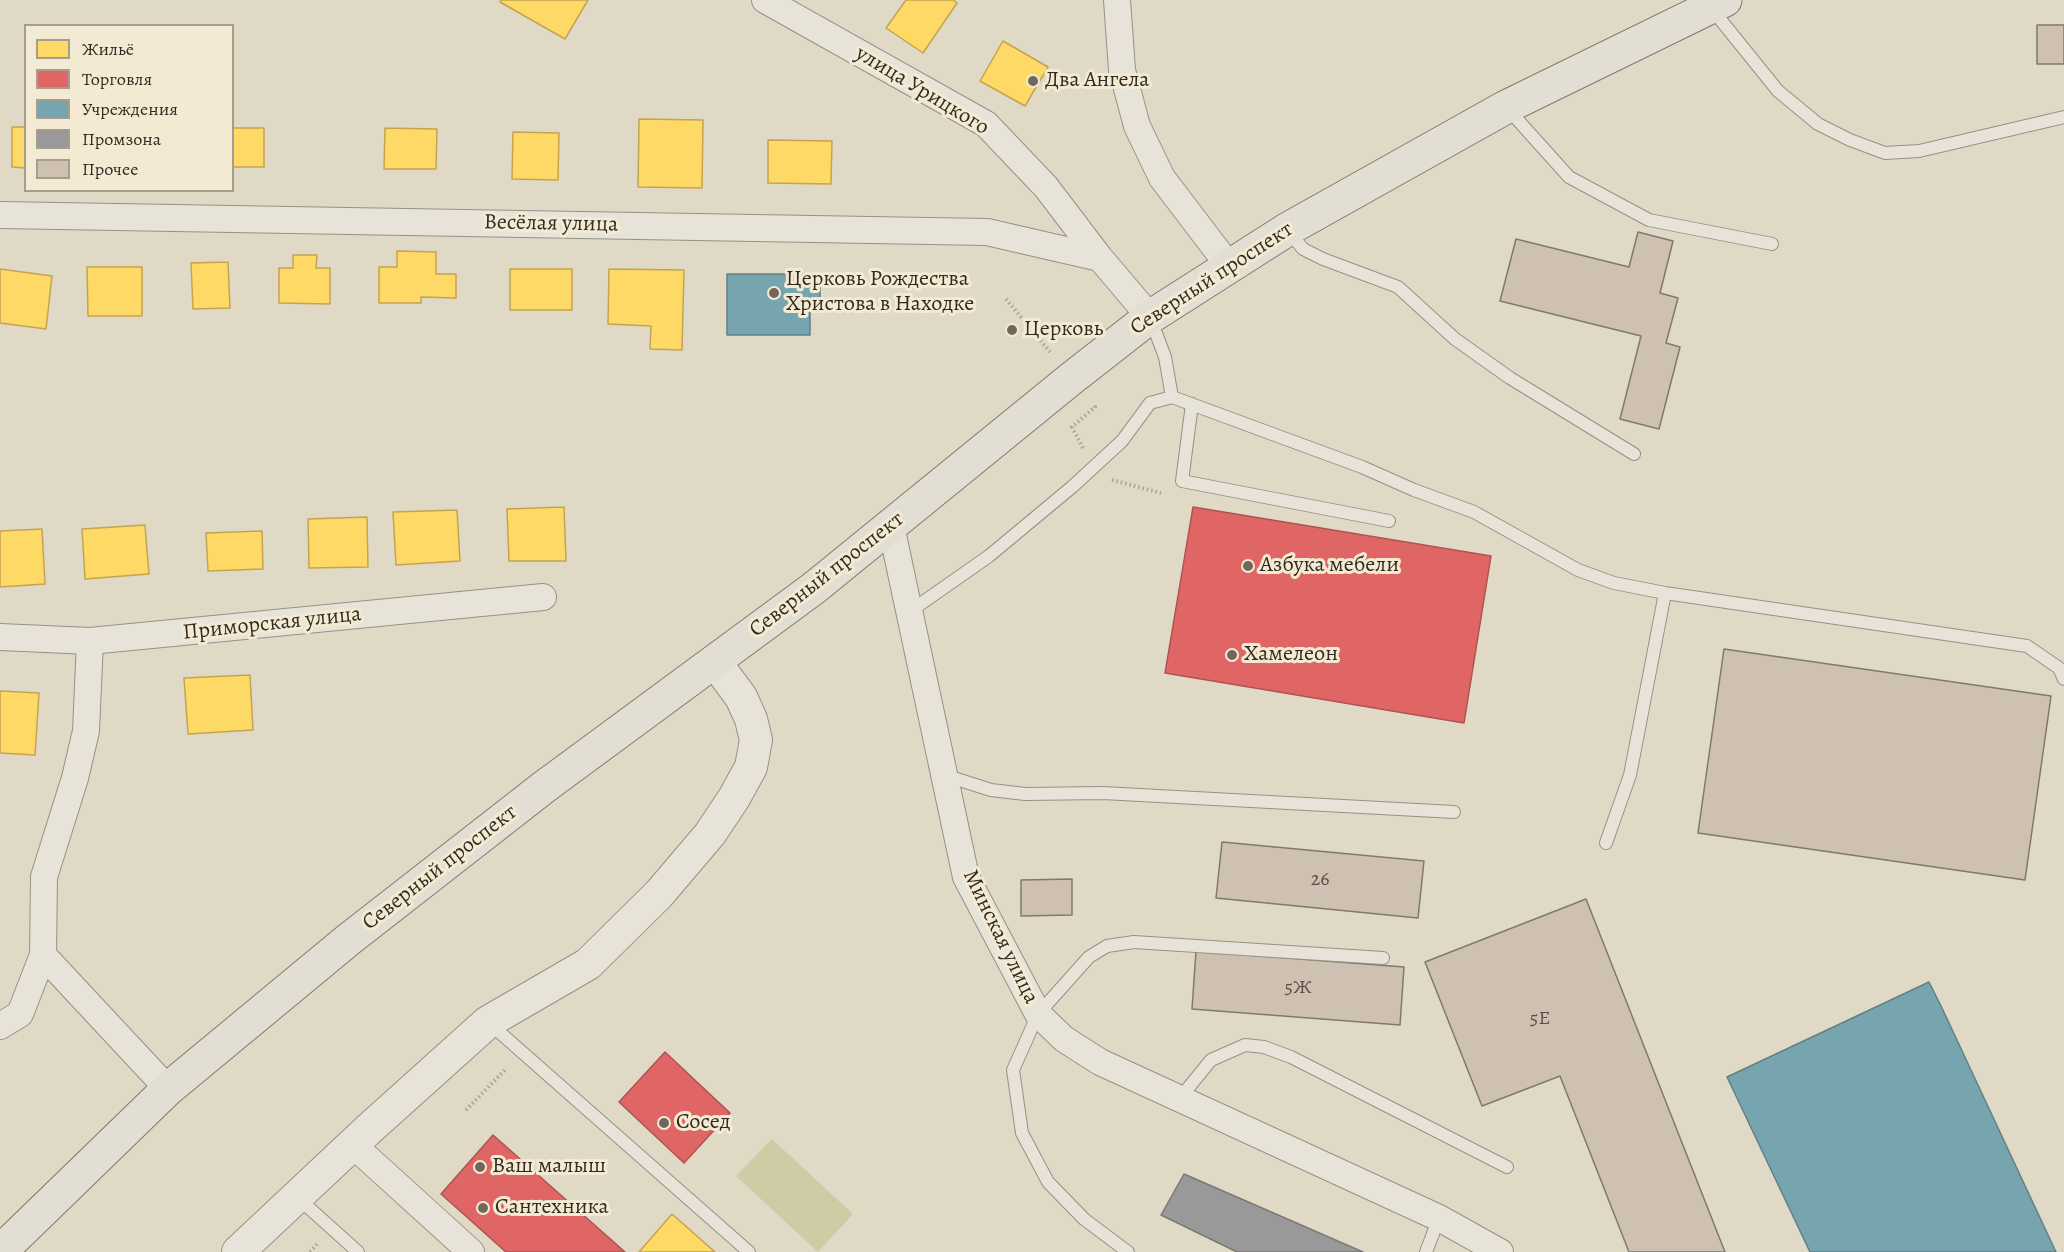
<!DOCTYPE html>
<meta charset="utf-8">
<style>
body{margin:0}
#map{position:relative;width:2064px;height:1252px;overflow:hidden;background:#e0d9c5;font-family:Alegreya,serif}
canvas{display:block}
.legend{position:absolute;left:24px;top:24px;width:210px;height:168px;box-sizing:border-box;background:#f2ead2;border:2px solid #a69d8c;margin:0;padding:8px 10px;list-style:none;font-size:18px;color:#352a23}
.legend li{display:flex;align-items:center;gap:12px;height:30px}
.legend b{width:30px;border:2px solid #a69d8c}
</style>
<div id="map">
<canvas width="2064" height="1252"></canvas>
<ul class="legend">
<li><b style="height:16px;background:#ffd966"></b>Жильё</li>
<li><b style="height:16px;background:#e06666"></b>Торговля</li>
<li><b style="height:16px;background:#76a5af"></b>Учреждения</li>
<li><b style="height:16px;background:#999"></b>Промзона</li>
<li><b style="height:16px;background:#cec1b2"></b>Прочее</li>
</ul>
</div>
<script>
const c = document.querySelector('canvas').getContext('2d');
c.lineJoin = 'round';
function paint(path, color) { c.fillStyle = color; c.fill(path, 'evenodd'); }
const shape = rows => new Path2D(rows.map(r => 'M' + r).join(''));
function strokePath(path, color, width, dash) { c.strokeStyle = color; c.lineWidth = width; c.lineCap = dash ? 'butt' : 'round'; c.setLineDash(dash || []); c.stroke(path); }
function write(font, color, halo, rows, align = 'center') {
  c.font = font + ' Alegreya,serif'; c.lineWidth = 6; c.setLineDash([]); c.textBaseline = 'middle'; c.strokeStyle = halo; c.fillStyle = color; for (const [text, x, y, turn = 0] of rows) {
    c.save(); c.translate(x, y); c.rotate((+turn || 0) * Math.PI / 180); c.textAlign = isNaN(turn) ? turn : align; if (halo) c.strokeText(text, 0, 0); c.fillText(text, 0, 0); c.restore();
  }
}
paint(shape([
 [772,1139,853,1214,818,1252,736,1176]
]), '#cecba5');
const homes = shape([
 [501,0,588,0,565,39,500,2,501,0],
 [906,0,953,0,957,3,923,53,886,28,906,0],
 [1003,41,1048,67,1025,106,980,81,1003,41],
 [639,119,703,120,702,188,638,187,639,119],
 [12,127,26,127,26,168,12,167,12,127],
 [232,128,264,128,264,167,232,167,232,128],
 [385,128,437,129,436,169,384,169,385,128],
 [513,132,559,133,558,180,512,179,513,132],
 [768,140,832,141,831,184,768,183,768,140],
 [397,251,436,252,436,274,456,274,456,298,421,297,421,303,379,303,379,267,397,267,397,251],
 [293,255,317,255,316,268,330,268,330,304,279,303,279,268,293,268,293,255],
 [228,262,230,308,193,309,191,263,228,262],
 [87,267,142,267,142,316,88,316,87,267],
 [0,269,52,276,46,329,0,323,0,269],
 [510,269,572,269,572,310,510,310,510,269],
 [609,269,684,270,682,350,650,349,651,326,608,324,609,269],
 [564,507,566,561,509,561,507,509,564,507],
 [457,510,460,561,396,565,393,512,457,510],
 [367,517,368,567,309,568,308,519,367,517],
 [145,525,149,574,85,579,82,529,145,525],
 [42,529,45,584,0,587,0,531,42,529],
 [262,531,263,569,208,571,206,533,262,531],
 [250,675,253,730,188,734,184,678,250,675],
 [0,691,39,693,35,755,0,753,0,691],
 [672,1214,715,1252,639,1252,672,1214]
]);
paint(homes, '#ffd966');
strokePath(homes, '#c2a452', 1.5);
const shops = shape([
 [1193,507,1491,556,1464,723,1165,673,1193,507],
 [665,1052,730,1113,684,1163,619,1102,665,1052],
 [493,1135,625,1252,506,1252,441,1194,493,1135]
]);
paint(shops, '#e06666');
strokePath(shops, '#ad5452', 1.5);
const public = shape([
 [727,274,820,274,820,311,810,311,810,335,727,335,727,274],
 [1929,982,1942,1008,2056,1252,1810,1252,1727,1077,1929,982]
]);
paint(public, '#76a5af');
strokePath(public, '#628085', 1.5);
const industry = shape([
 [1184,1174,1363,1252,1237,1252,1161,1215,1184,1174]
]);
paint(industry, '#999');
strokePath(industry, '#7b7876', 1.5);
const building = shape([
 [2037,25,2064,25,2064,64,2037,64,2037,25],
 [1638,232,1673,241,1660,293,1678,298,1666,343,1680,347,1659,429,1620,419,1641,336,1500,301,1516,239,1629,267,1638,232],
 [1724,649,2051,696,2025,880,1698,833,1724,649],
 [1222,842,1424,861,1418,918,1216,898,1222,842],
 [1072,879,1072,915,1021,916,1021,880,1072,879],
 [1586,899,1725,1252,1629,1252,1560,1076,1482,1106,1425,962,1586,899],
 [1196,951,1404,967,1400,1025,1192,1009,1196,951]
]);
paint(building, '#cec1b2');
strokePath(building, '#7f796f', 1.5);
const service = shape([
 [1711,8,1778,91,1818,124,1850,140,1885,153,1919,151,2064,117],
 [1507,108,1569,177,1649,220,1772,244],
 [1288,230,1303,249,1323,259,1398,287,1455,339,1510,378,1634,454],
 [1151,320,1165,357,1172,397],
 [1192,404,1182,481,1389,521],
 [909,612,989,556,1072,487,1122,441,1150,403,1172,397,1362,467,1414,490,1474,512,1578,570,1614,583,1665,593,2027,646,2059,668,2064,679],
 [944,775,991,790,1025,794,1103,793,1454,812],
 [1606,843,1630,775,1665,593],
 [489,1023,749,1252],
 [1180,1098,1211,1060,1245,1045,1264,1047,1291,1057,1507,1167],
 [298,1198,358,1252],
 [1128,1252,1084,1219,1048,1182,1022,1133,1013,1070,1038,1014,1089,957,1107,946,1134,942,1383,958],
 [1426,1252,1439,1218]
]);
const minor = shape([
 [765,0,986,124,1046,187,1100,258,1150,317],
 [1117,0,1122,70,1137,126,1162,178,1229,266],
 [0,215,987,232,1100,258],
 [891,526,966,877,1038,1014,1064,1039,1100,1062,1439,1218,1500,1252],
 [0,637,90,641,543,597],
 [90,641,86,731,75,778,44,877,43,955,168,1089],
 [0,1026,20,1014,43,955],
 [352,1144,471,1252]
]);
const tertiary = shape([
 [238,1252,369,1129,488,1022,588,964,659,894,710,834,734,798,751,767,756,740,751,719,741,697,715,662]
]);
const primary = shape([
 [0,1252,168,1089,348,940,544,787,814,588,1072,378,1150,317,1288,229,1506,107,1725,0]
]);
strokePath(service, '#969185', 14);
strokePath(minor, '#969185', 28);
strokePath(tertiary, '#969185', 34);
strokePath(primary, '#7f796f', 35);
strokePath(shape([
 [1006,299,1050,352],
 [1083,448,1072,427,1095,407,1093,404],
 [1112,480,1161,493],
 [466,1110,507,1068],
 [310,1252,317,1244]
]), '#a8a39b', 4, [1.5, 3]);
strokePath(service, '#e7e3d9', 12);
strokePath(minor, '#e7e3d9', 26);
strokePath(tertiary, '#e7e3d9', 32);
strokePath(primary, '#e2ded3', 33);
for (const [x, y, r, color] of [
 [1033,81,6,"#71675c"],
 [774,293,6,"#71675c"],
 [1012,330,6,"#71675c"],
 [1248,566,6,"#71675c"],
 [1232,655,6,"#71675c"],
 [664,1123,6,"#71675c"],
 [480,1167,6,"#71675c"],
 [483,1208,6,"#71675c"]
]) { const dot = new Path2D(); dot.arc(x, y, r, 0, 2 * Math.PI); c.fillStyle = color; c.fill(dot); strokePath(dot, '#f2ead2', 2); }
write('20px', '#5b5047', null, [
 ["26",1320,880],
 ["5Ж",1298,988],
 ["5Е",1540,1019]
]);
write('22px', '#352a23', '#f2ead2', [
 ["Два Ангела",1045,81],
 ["Церковь Рождества",786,280],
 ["Христова в Находке",786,305],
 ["Церковь",1024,330],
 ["Азбука мебели",1260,566],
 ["Хамелеон",1244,655],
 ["Сосед",676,1123],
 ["Ваш малыш",492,1167],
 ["Сантехника",495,1208]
], 'left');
write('22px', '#352a23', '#f2ead2', [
 ["улица Урицкого",922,91,31],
 ["Весёлая улица",551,224,1],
 ["Северный проспект",1212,279,-33],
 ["Северный проспект",827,575,-38],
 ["Приморская улица",272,624,-6],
 ["Северный проспект",440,868,-38],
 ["Минская улица",1000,937,64]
]);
</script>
